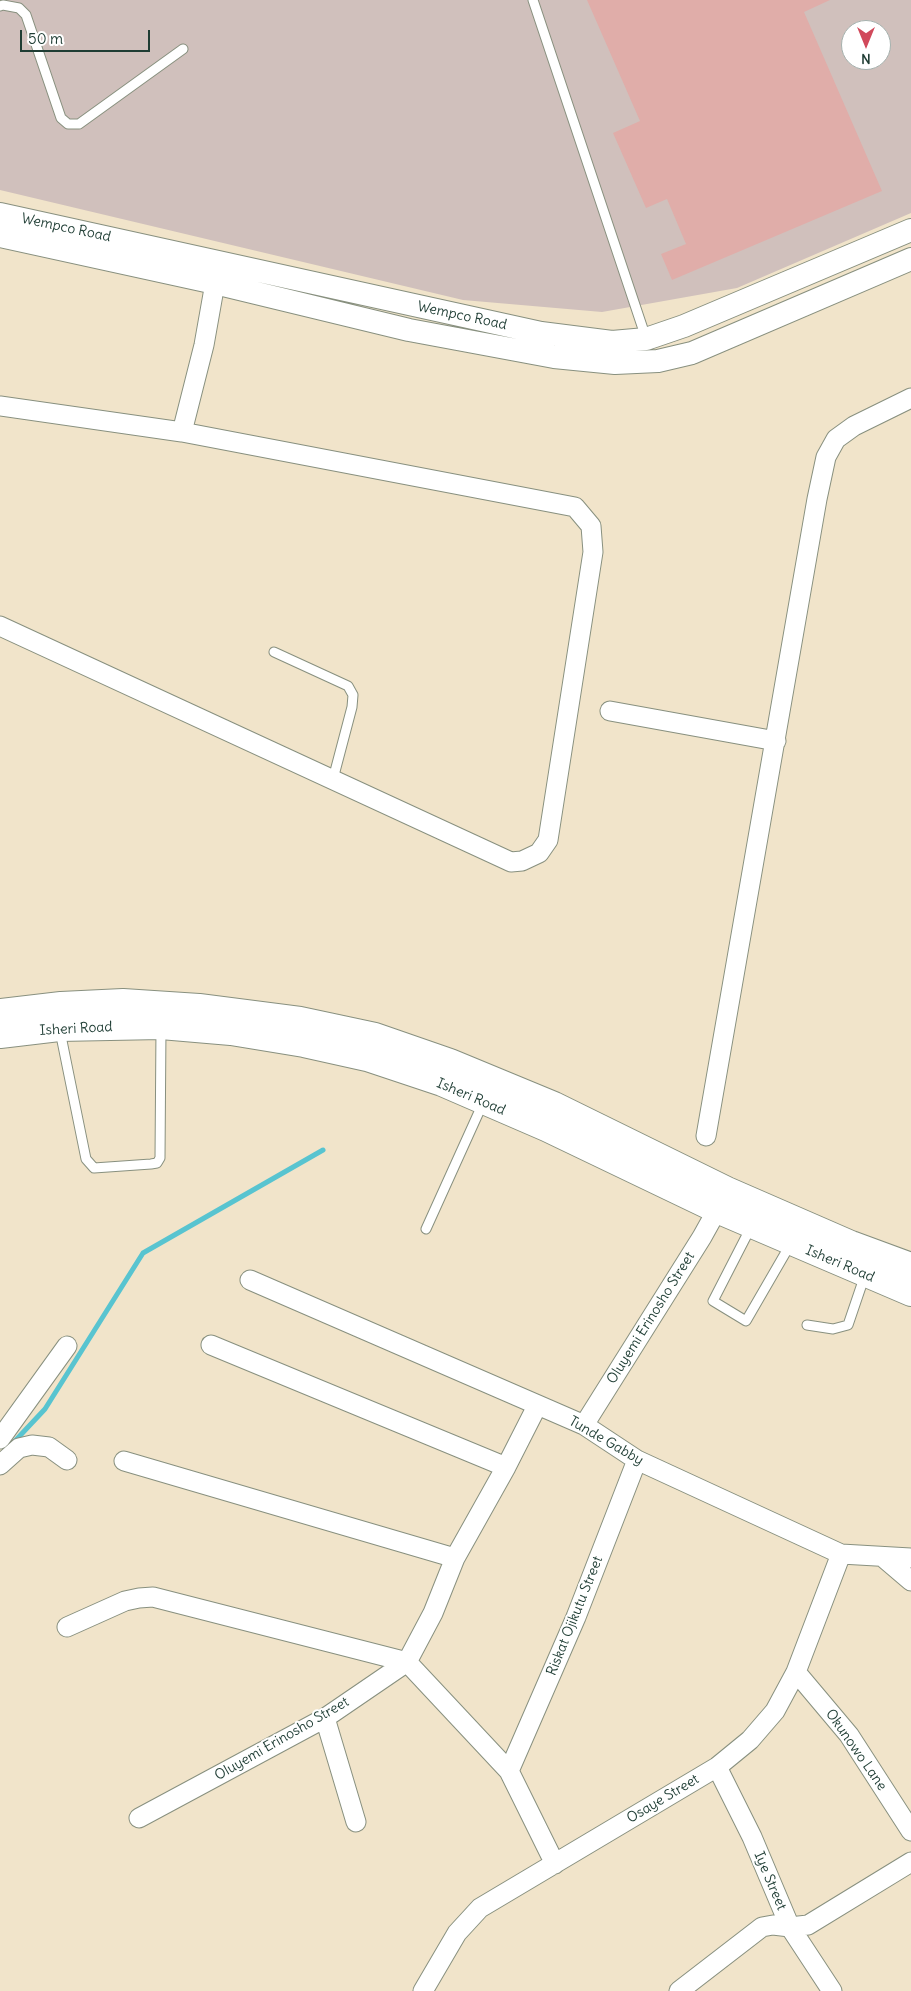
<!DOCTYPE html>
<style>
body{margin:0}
#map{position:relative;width:911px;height:1991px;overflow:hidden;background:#f1e4ca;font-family:Delius,sans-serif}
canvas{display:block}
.north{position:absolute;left:841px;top:20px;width:50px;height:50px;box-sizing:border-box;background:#fff;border:1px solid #a5b1ae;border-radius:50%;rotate:180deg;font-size:14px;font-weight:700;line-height:20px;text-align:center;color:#1f3d34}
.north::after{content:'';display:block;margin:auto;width:18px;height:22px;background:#d1495b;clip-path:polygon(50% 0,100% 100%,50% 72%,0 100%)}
.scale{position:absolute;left:20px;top:30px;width:130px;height:22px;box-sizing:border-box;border:2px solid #1f3d34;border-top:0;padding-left:6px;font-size:15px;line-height:18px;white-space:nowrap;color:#1f3d34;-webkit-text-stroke:4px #fff;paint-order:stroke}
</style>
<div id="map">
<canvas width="911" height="1991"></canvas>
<div class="north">N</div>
<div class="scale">50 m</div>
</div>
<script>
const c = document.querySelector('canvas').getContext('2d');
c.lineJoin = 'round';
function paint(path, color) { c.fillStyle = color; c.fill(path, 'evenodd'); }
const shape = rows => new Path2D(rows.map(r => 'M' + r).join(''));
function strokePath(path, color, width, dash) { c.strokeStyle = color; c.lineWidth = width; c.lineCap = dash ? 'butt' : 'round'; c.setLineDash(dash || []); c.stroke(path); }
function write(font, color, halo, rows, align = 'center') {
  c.font = font + ' Delius,sans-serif'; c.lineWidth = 4; c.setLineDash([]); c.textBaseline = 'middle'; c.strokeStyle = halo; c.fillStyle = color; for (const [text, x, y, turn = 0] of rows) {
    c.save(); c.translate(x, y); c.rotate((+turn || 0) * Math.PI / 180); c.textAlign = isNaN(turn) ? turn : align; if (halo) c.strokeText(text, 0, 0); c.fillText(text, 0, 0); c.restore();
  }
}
paint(shape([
 [0,0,911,0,911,213,737,288,602,312,463,300,0,190],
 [851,30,881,30,881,60,851,60]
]), '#d0c0bc');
strokePath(shape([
 [14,1442,45,1409,143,1253,323,1150]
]), '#58c4d0', 5);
paint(shape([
 [587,0,830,0,804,12,882,191,672,280,661,254,686,244,667,199,646,208,613,133,640,121]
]), '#e0ada9');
const service = shape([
 [533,0,646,338],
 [0,6,3,5,19,8,26,15,61,118,68,124,79,124,183,49],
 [274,652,348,686,353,695,352,707,333,779],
 [60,1031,86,1159,94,1168,151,1164,157,1163,160,1158,161,1028],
 [751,1227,713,1301,746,1321,790,1245],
 [426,1229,483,1103],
 [807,1325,833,1329,848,1325,865,1275]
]);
const minor = shape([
 [0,406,182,432,575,507,591,526,593,552,548,840,539,853,522,861,511,862,0,626],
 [182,432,204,345,215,283],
 [610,711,776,741],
 [706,1136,817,499,826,457,836,439,854,426,911,398],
 [250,1280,584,1425,637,1460,841,1554,911,1558],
 [211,1345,506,1467],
 [584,1425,702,1237,717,1210],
 [0,1439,67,1346],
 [124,1461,455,1558],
 [0,1465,19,1448,32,1445,49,1447,67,1460],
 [884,1558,911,1581],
 [67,1627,125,1601,139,1598,153,1597,407,1662,509,1771,555,1864],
 [796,1672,849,1735,911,1831],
 [325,1718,356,1822],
 [717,1767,752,1837,790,1927,832,1991],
 [509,1771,576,1617,637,1460],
 [139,1818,325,1718,407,1662,433,1613,455,1558,506,1467,537,1406],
 [423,1991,457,1933,480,1908,717,1767,750,1740,775,1711,796,1672,841,1554],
 [679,1991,762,1927,773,1925,790,1927,808,1925,911,1862]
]);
const tertiary = shape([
 [0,214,541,333,612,342,646,339,684,326,911,230],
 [0,236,215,283,409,330,554,357,615,363,658,361,692,353,911,259]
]);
const secondary = shape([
 [0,1012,61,1005,123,1002,199,1007,300,1020,375,1036,450,1062,554,1105,727,1190,851,1244,911,1266],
 [0,1035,59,1028,161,1026,231,1032,304,1044,367,1058,442,1083,546,1128,717,1210,911,1293]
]);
strokePath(service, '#88907f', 11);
strokePath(minor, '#88907f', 21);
strokePath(tertiary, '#88907f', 24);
strokePath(secondary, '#88907f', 28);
strokePath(service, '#fff', 9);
strokePath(minor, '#fff', 19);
strokePath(tertiary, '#fff', 22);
strokePath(secondary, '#fff', 26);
write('14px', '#1f3d34', '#fff', [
 ["Wempco Road",66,228,12],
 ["Wempco Road",462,316,12],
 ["Isheri Road",76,1029,-3],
 ["Isheri Road",471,1097,23],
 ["Isheri Road",840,1264,23],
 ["Oluyemi Erinosho Street",651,1318,-58],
 ["Tunde Gabby",606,1441,30],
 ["Riskat Ojikutu Street",575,1616,-68],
 ["Oluyemi Erinosho Street",282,1739,-30],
 ["Okunowo Lane",856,1750,55],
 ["Osaye Street",663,1799,-31],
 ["Iye Street",770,1881,67]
]);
</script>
